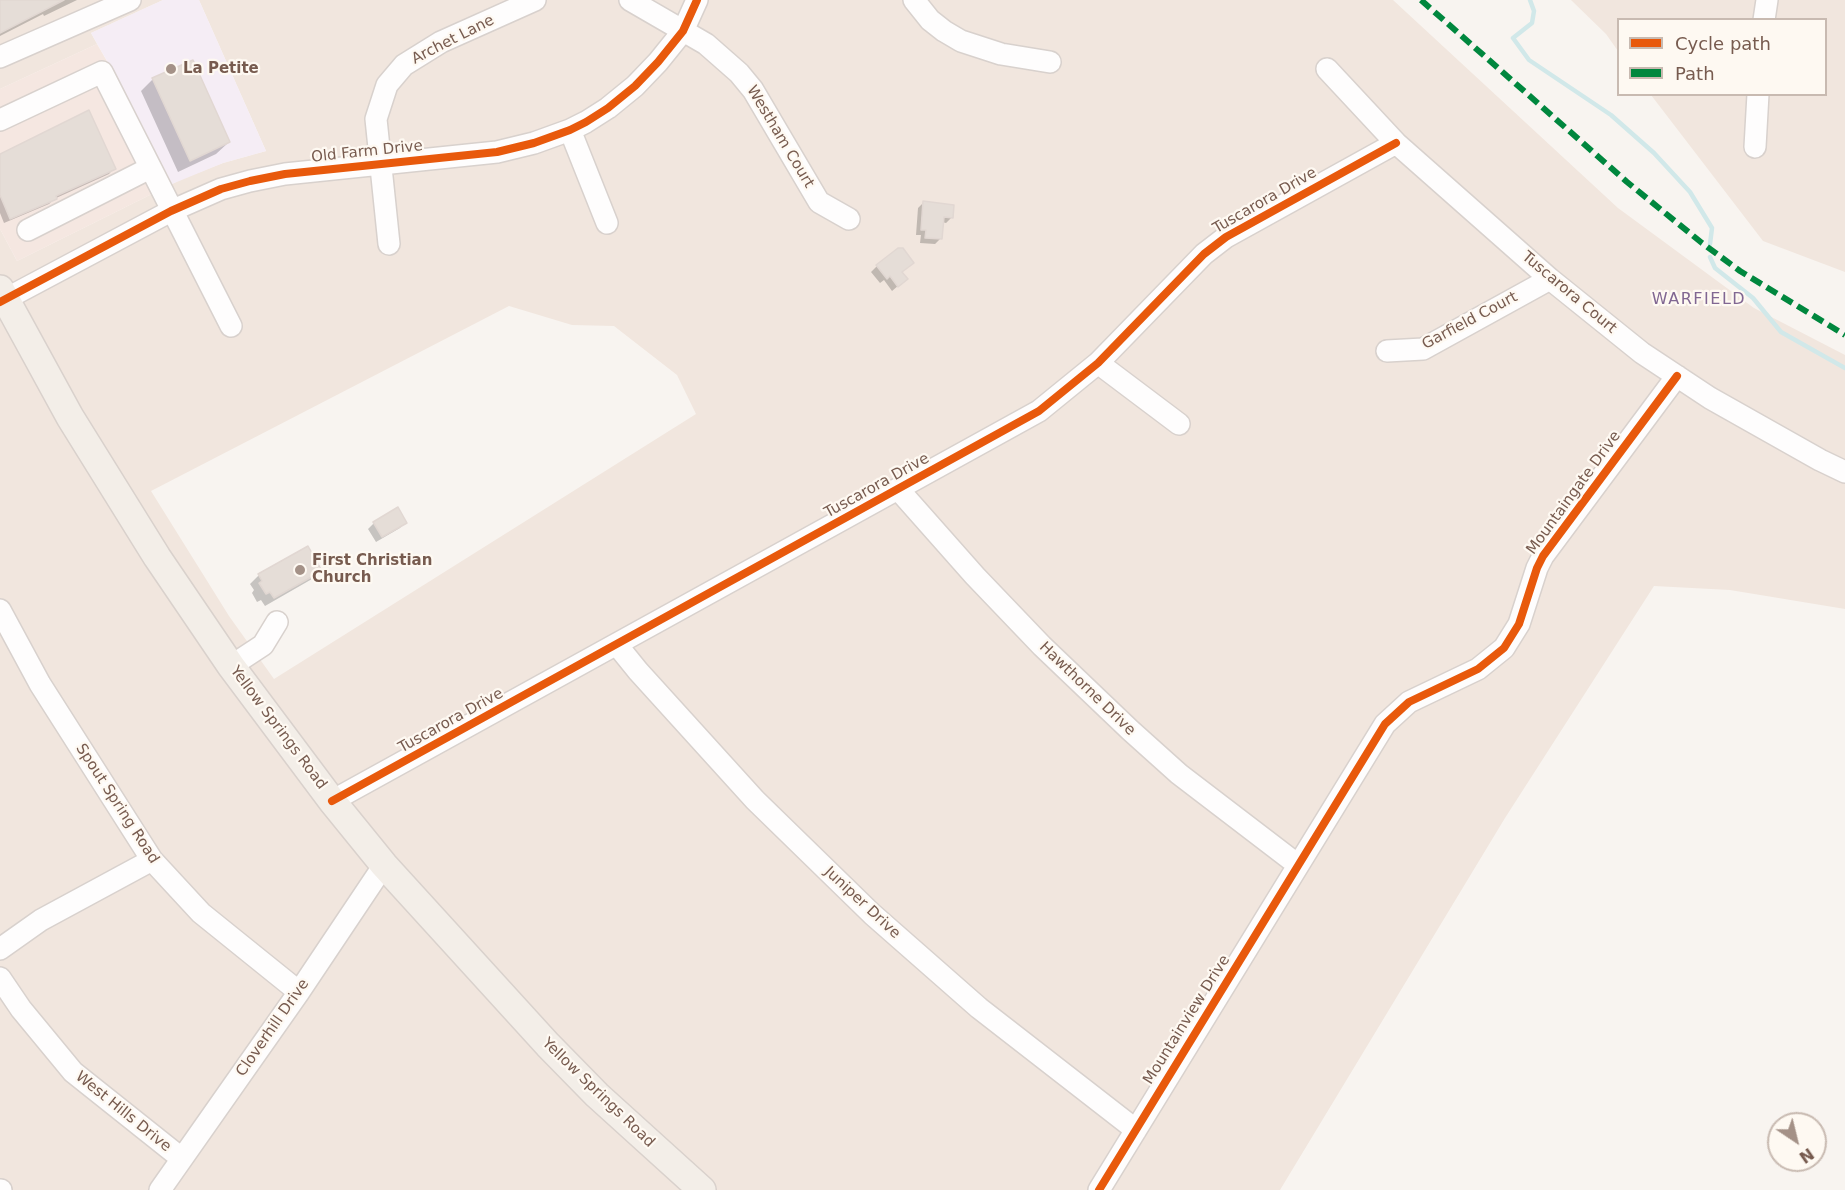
<!DOCTYPE html>
<style>
body{margin:0}
#map{position:relative;width:1845px;height:1190px;overflow:hidden;background:#f8f4f0;font-family:"DejaVu Sans",sans-serif}
canvas{display:block}
.legend{position:absolute;left:1617px;top:18px;width:210px;height:78px;box-sizing:border-box;background:#fef9f2;border:2px solid #c8bab1;margin:0;padding:8px 10px;list-style:none;font-size:18px;color:#775b4f}
.legend li{display:flex;align-items:center;gap:12px;height:30px}
.legend b{width:30px;border:2px solid #c8bab1}
.north{position:absolute;left:1767px;top:1112px;width:60px;height:60px;box-sizing:border-box;background:#fef9f2;border:2px solid #c8bab1;border-radius:50%;rotate:145deg;font-size:16px;font-weight:700;line-height:24px;text-align:center;color:#775b4f}
.north::after{content:'';display:block;margin:auto;width:21px;height:27px;background:#a49187;clip-path:polygon(50% 0,100% 100%,50% 72%,0 100%)}
</style>
<div id="map">
<canvas width="1845" height="1190"></canvas>
<ul class="legend">
<li><b style="height:8px;background:#e8590c"></b>Cycle path</li>
<li><b style="height:8px;background:#00873e"></b>Path</li>
</ul>
<div class="north">N</div>
</div>
<script>
const c = document.querySelector('canvas').getContext('2d');
c.lineJoin = 'round';
function paint(path, color) { c.fillStyle = color; c.fill(path, 'evenodd'); }
const shape = rows => new Path2D(rows.map(r => 'M' + r).join(''));
function strokePath(path, color, width, dash) { c.strokeStyle = color; c.lineWidth = width; c.lineCap = dash ? 'butt' : 'round'; c.setLineDash(dash || []); c.stroke(path); }
function write(font, color, halo, rows, align = 'center') {
  c.font = font + ' "DejaVu Sans",sans-serif'; c.lineWidth = 4.5; c.setLineDash([]); c.textBaseline = 'middle'; c.strokeStyle = halo; c.fillStyle = color; for (const [text, x, y, turn = 0] of rows) {
    c.save(); c.translate(x, y); c.rotate((+turn || 0) * Math.PI / 180); c.textAlign = isNaN(turn) ? turn : align; if (halo) c.strokeText(text, 0, 0); c.fillText(text, 0, 0); c.restore();
  }
}
paint(shape([
 [0,0,163,0,91,33,97,44,0,89],
 [199,0,1393,0,1618,208,1754,308,1845,355,1845,609,1730,590,1654,586,1505,818,1280,1190,0,1190,0,229,17,261,182,179,223,163,266,151],
 [509,306,572,325,614,326,677,375,696,414,274,679,229,616,151,491],
 [1571,0,1845,0,1845,272,1763,241,1651,95,1826,94,1826,20,1618,20,1618,51,1606,34]
]), '#f1e6de');
paint(shape([
 [97,44,126,94,172,184,17,261,0,229,0,89]
]), '#f5e7e1');
paint(shape([
 [163,0,199,0,266,151,223,163,172,184,126,94,91,33]
]), '#f5edf5');
paint(shape([
 [0,0,77,0,44,16,43,14,0,36],
 [153,79,229,142,216,154,178,172,141,91],
 [0,155,114,168,109,174,54,199,49,204,4,223,0,213],
 [923,203,952,217,946,223,942,222,940,239,935,244,920,243,921,235,916,235,918,208],
 [877,266,901,273,906,279,892,291,884,280,880,283,871,272],
 [405,522,400,528,376,542,368,529,374,523],
 [321,571,312,579,265,606,261,600,257,602,252,593,254,590,250,584,259,575]
]), '#0003');
strokePath(shape([
 [1530,0,1534,11,1532,23,1513,38,1529,60,1611,115,1654,153,1690,192,1712,228,1710,244],
 [1710,257,1715,268,1753,298,1781,332,1845,368]
]), '#d1e8e9', 4.5);
const building = shape([
 [0,0,64,0,0,33,0,0],
 [193,60,230,142,190,161,152,78,193,60],
 [89,110,116,169,56,196,57,199,10,219,0,195,0,154,89,110],
 [923,201,954,205,953,218,944,217,942,239,925,238,926,230,921,230,923,201],
 [898,248,903,248,914,263,902,272,908,279,898,287,890,276,887,279,876,265,898,248],
 [398,507,407,523,382,537,373,522,398,507],
 [308,546,322,571,274,598,270,592,266,594,259,583,262,581,258,574,308,546]
]);
paint(building, '#e5ddd7');
strokePath(building, '#e1d7d2', 1.5);
const minor = shape([
 [630,0,706,44,739,73,753,90,819,202,849,219],
 [914,0,930,20,944,31,961,41,1001,54,1050,62],
 [1764,20,1767,0],
 [0,57,130,0],
 [1327,69,1396,143,1550,279,1642,353,1710,398,1820,460,1845,472],
 [0,120,102,72,231,326],
 [570,130,607,223],
 [1755,147,1758,94],
 [28,230,150,168],
 [389,244,376,119,387,85,404,65,441,42,535,0],
 [0,302,171,211,221,189,250,181,285,174,497,152,534,143,570,130,586,122,608,108,635,86,658,62,683,31,697,0],
 [1387,351,1423,349,1550,279],
 [1098,363,1179,424],
 [898,489,975,576,1042,646,1130,730,1179,774,1298,865],
 [0,610,40,684,152,860,201,913,299,992],
 [617,645,638,671,755,800,872,914,979,1008,1136,1130],
 [231,666,263,645,277,622],
 [332,801,1039,411,1098,363,1204,254,1226,237,1396,143],
 [0,949,41,920,152,860],
 [0,978,21,1009,73,1072,181,1158],
 [0,1190,1,1190],
 [160,1190,299,992,384,865],
 [1099,1190,1385,724,1409,702,1478,669,1504,648,1519,624,1537,568,1543,556,1677,376]
]);
const major = shape([
 [0,289,70,417,157,557,231,666,332,801,384,865,548,1045,597,1095,702,1190]
]);
strokePath(minor, '#d8d1cd', 24);
strokePath(major, '#d9d1cc', 30);
strokePath(minor, '#fefdfd', 21);
strokePath(major, '#f3eee8', 27);
strokePath(shape([
 [1421,0,1627,182,1702,243,1740,271,1845,335]
]), '#00873e', 6, [12, 6]);
strokePath(shape([
 [0,302,171,211,221,189,250,181,285,174,497,152,534,143,570,130,586,122,608,108,635,86,658,62,683,31,697,0],
 [332,801,1039,411,1098,363,1204,254,1226,237,1396,143],
 [1099,1190,1385,724,1409,702,1478,669,1504,648,1519,624,1537,568,1543,556,1677,376]
]), '#e8590c', 8);
for (const [x, y, r, color] of [
 [171,69,6,"#a49187"],
 [300,570,6,"#a49187"]
]) { const dot = new Path2D(); dot.arc(x, y, r, 0, 2 * Math.PI); c.fillStyle = color; c.fill(dot); strokePath(dot, '#fef9f2', 2); }
write('15px', '#775b4f', '#fef9f2', [
 ["Archet Lane",453,40,-27],
 ["Westham Court",780,137,59],
 ["Old Farm Drive",367,152,-6],
 ["Tuscarora Drive",1265,201,-30],
 ["Tuscarora Court",1569,293,40],
 ["Garfield Court",1470,321,-28],
 ["Tuscarora Drive",877,486,-29],
 ["Mountaingate Drive",1574,493,-54],
 ["Hawthorne Drive",1087,689,44],
 ["Tuscarora Drive",451,721,-29],
 ["Yellow Springs Road",278,728,53],
 ["Spout Spring Road",117,804,57],
 ["Juniper Drive",862,903,43],
 ["Mountainview Drive",1187,1020,-58],
 ["Cloverhill Drive",273,1028,-55],
 ["Yellow Springs Road",598,1093,44],
 ["West Hills Drive",123,1112,39]
]);
write('bold 15px', '#775b4f', '#fef9f2', [
 ["La Petite",183,69],
 ["First Christian",312,561],
 ["Church",312,578]
], 'left');
c.letterSpacing = '1.5px';
write('16px', '#816792', '#fef9f2', [
 ["WARFIELD",1699,300]
]);
c.letterSpacing = '0px';
</script>
